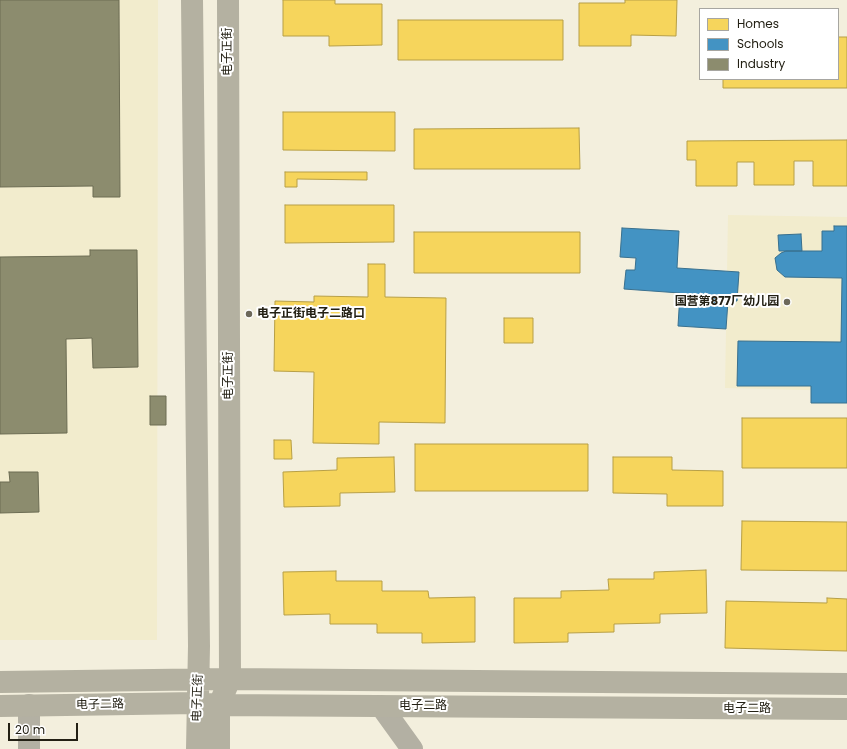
<!DOCTYPE html>
<meta charset="utf-8">
<style>
body{margin:0}
#map{position:relative;width:847px;height:749px;overflow:hidden;background:#f3efdd;font-family:Poppins,sans-serif}
canvas{display:block}
.legend{position:absolute;left:699px;top:8px;width:140px;height:72px;box-sizing:border-box;background:#fff;border:1px solid #a7a6a1;margin:0;padding:5px 7px;list-style:none;font-size:12px;color:#232014}
.legend li{display:flex;align-items:center;gap:8px;height:20px}
.legend b{width:20px;border:1px solid #a7a6a1}
.scale{position:absolute;left:8px;top:723px;width:70px;height:18px;box-sizing:border-box;border:2px solid #232014;border-top:0;padding-left:5px;font-size:12px;line-height:14px;white-space:nowrap;color:#232014;-webkit-text-stroke:3px #fff;paint-order:stroke}
</style>
<div id="map">
<canvas width="847" height="749"></canvas>
<ul class="legend">
<li><b style="height:11px;background:#f6d55c"></b>Homes</li>
<li><b style="height:11px;background:#4393c3"></b>Schools</li>
<li><b style="height:11px;background:#8c8c6e"></b>Industry</li>
</ul>
<div class="scale">20 m</div>
</div>
<script>
const c = document.querySelector('canvas').getContext('2d');
c.lineJoin = 'round';
function paint(path, color) { c.fillStyle = color; c.fill(path, 'evenodd'); }
const shape = rows => new Path2D(rows.map(r => 'M' + r).join(''));
function strokePath(path, color, width, dash) { c.strokeStyle = color; c.lineWidth = width; c.lineCap = dash ? 'butt' : 'round'; c.setLineDash(dash || []); c.stroke(path); }
function write(font, color, halo, rows, align = 'center') {
  c.font = font + ' Poppins,"Noto Sans SC",sans-serif'; c.lineWidth = 4; c.setLineDash([]); c.textBaseline = 'middle'; c.strokeStyle = halo; c.fillStyle = color; for (const [text, x, y, turn = 0] of rows) {
    c.save(); c.translate(x, y); c.rotate((+turn || 0) * Math.PI / 180); c.textAlign = isNaN(turn) ? turn : align; if (halo) c.strokeText(text, 0, 0); c.fillText(text, 0, 0); c.restore();
  }
}
paint(shape([
 [0,0,158,0,157,640,0,640],
 [728,215,847,217,847,391,725,388]
]), '#f2eccd');
const homes = shape([
 [283,0,335,0,335,4,382,4,382,45,329,46,329,36,283,36,283,0],
 [625,0,677,0,676,36,631,35,631,46,579,46,579,3,625,3,625,0],
 [398,20,563,20,563,60,398,60,398,20],
 [838,37,847,37,847,88,723,88,723,79,838,79,838,37],
 [283,112,395,112,395,151,283,150,283,112],
 [579,128,580,169,414,169,414,129,579,128],
 [847,140,847,186,813,186,813,161,794,161,794,185,754,185,754,162,737,162,737,186,696,186,696,160,687,160,687,141,847,140],
 [285,172,367,172,367,180,297,179,297,187,285,187,285,172],
 [285,205,394,205,394,242,285,243,285,205],
 [414,232,580,232,580,273,414,273,414,232],
 [368,264,385,264,385,297,446,298,445,423,379,422,379,444,313,443,314,372,274,371,275,301,314,302,314,296,368,297,368,264],
 [504,318,533,318,533,343,504,343,504,318],
 [742,418,847,418,847,468,742,468,742,418],
 [274,440,291,440,292,459,274,459,274,440],
 [415,444,588,444,588,491,415,491,415,444],
 [394,457,395,492,340,493,340,506,284,507,283,472,337,470,337,458,394,457],
 [613,457,672,457,672,470,723,471,723,506,667,506,667,494,613,493,613,457],
 [742,521,847,522,847,571,741,570,742,521],
 [706,570,707,613,660,614,660,623,614,624,614,632,568,633,568,642,514,643,514,598,561,598,561,591,609,590,608,579,654,579,654,572,706,570],
 [336,571,336,581,382,581,382,591,428,591,429,598,475,597,475,642,422,643,422,633,377,633,377,624,330,624,330,614,284,615,283,572,336,571],
 [827,598,847,599,847,651,725,648,726,601,827,603,827,598]
]);
paint(homes, '#f6d55c');
strokePath(homes, '#b79f46', 1);
const schools = shape([
 [834,226,847,226,847,403,811,403,811,386,737,386,738,341,841,342,842,278,785,277,777,270,775,258,781,253,786,251,822,251,822,231,834,231,834,226],
 [622,228,679,231,677,268,739,272,737,301,728,301,726,329,678,326,680,293,624,289,626,270,635,270,636,258,620,257,622,228],
 [801,234,802,251,779,251,778,235,801,234]
]);
paint(schools, '#4393c3');
strokePath(schools, '#39708e', 1);
const industry = shape([
 [0,0,119,0,120,197,93,197,93,186,0,187,0,0],
 [90,250,137,250,138,367,93,368,92,338,66,339,67,433,0,434,0,257,90,256,90,250],
 [150,396,166,396,166,425,150,425,150,396],
 [9,472,38,472,39,512,0,513,0,482,10,482,9,472]
]);
paint(industry, '#8c8c6e');
strokePath(industry, '#6c6c53', 1);
strokePath(shape([
 [381,706,412,749],
 [29,749,29,705]
]), '#b3b0a3', 22);
strokePath(shape([
 [192,0,199,646,197,749],
 [0,682,230,679,847,684],
 [0,706,197,703,219,705,847,709],
 [219,749,219,705,230,679,228,0]
]), '#b4b1a1', 22);
for (const [x, y, r, color] of [
 [787,302,4,"#6c685a"],
 [249,314,4,"#6c685a"]
]) { const dot = new Path2D(); dot.arc(x, y, r, 0, 2 * Math.PI); c.fillStyle = color; c.fill(dot); strokePath(dot, '#fff', 1.5); }
write('12px', '#232014', '#fff', [
 ["电子正街",228,52,-90],
 ["电子正街",229,376,-90],
 ["电子正街",198,698,-88],
 ["电子二路",100,705,-1],
 ["电子二路",423,706],
 ["电子二路",747,709]
]);
write('bold 12px', '#232014', '#fff', [
 ["国营第877厂幼儿园",779,302],
 ["电子正街电子二路口",257,314,"left"]
], 'right');
</script>
